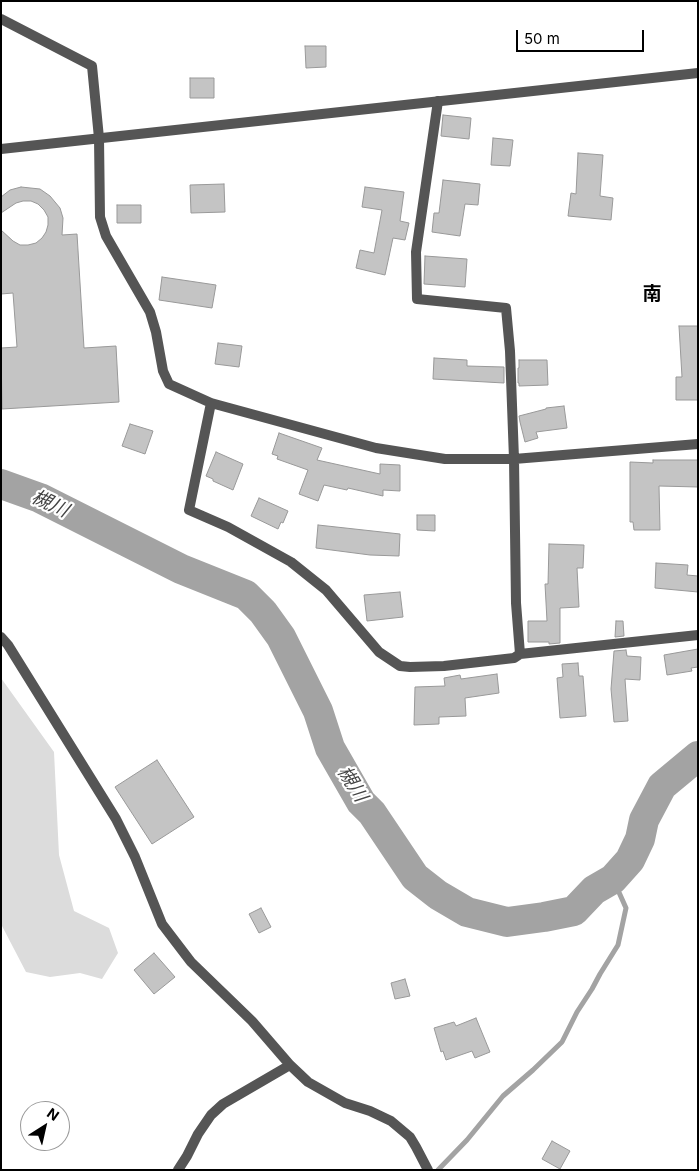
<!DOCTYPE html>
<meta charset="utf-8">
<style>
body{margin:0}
#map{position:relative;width:699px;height:1171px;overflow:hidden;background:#fff;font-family:Inter,sans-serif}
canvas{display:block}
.frame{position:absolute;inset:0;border:2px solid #000;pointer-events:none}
.north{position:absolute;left:20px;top:1101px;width:50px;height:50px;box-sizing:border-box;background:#fff;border:1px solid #999;border-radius:50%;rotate:35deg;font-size:14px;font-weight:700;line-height:20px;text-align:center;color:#000}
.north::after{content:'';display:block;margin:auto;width:18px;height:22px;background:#000;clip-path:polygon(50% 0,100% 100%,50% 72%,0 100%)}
.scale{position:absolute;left:516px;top:30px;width:128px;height:22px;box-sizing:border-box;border:2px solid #000;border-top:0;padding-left:6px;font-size:15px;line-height:18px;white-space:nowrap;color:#000;-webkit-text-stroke:4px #fff;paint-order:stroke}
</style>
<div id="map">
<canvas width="699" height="1171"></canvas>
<div class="frame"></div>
<div class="north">N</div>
<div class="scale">50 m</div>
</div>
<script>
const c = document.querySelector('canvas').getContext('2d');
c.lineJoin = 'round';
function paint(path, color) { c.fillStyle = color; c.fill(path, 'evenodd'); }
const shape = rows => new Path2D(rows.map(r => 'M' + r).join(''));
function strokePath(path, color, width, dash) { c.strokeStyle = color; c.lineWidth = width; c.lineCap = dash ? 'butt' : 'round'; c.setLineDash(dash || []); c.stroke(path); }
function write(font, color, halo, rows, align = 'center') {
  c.font = font + ' Inter,"Noto Sans JP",sans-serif'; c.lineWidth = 4.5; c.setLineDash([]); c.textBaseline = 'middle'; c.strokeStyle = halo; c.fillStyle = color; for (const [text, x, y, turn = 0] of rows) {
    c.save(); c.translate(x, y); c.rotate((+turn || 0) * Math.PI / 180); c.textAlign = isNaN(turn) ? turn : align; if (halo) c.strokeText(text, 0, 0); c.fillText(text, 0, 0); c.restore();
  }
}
paint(shape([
 [1,678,54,752,59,855,74,911,109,928,118,953,102,979,80,973,50,977,26,972,1,924]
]), '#dcdcdc');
strokePath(shape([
 [438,1170,467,1140,503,1096,533,1070,562,1042,577,1012,592,989,600,974,618,945,626,908,613,879]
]), '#a3a3a3', 5);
strokePath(shape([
 [1,484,40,498,181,569,246,595,263,612,281,637,318,711,330,748,361,802,372,813,415,877,438,895,467,912,507,922,544,917,574,911,594,890,613,879,630,860,640,839,644,820,662,786,698,756]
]), '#a3a3a3', 30);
const building = shape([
 [305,46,326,46,326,67,306,68,305,46],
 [190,78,214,78,214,98,190,98,190,78],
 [443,115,471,118,469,139,441,136,443,115],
 [493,138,513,140,510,166,491,165,493,138],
 [578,153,603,155,600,196,613,198,611,220,568,216,571,193,576,194,578,153],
 [443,180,480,184,478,205,465,204,460,236,432,232,434,213,439,213,443,180],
 [224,184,225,212,191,213,190,185,224,184],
 [21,187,40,189,50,196,60,208,63,218,62,235,77,234,84,348,116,346,119,402,2,409,1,348,17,347,13,293,1,294,1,230,13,241,20,245,28,245,36,243,42,238,46,232,48,225,48,217,44,210,38,204,31,201,23,201,16,203,1,213,1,197,10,190,21,187],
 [365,187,404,192,400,221,409,223,405,240,393,238,385,275,356,268,360,250,374,253,382,210,362,207,365,187],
 [117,205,141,205,141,223,117,223,117,205],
 [425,256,467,259,465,287,424,284,425,256],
 [162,277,216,285,212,308,159,300,162,277],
 [679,326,698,326,698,400,676,400,676,377,682,377,679,326],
 [218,343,242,346,239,367,215,364,218,343],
 [434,358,467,360,467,366,504,367,504,383,433,379,434,358],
 [519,360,547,360,548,385,519,386,519,383,518,383,518,368,519,368,519,360],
 [564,406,567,428,536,432,538,438,525,442,520,422,519,416,546,409,546,408,564,406],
 [130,424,153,431,145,454,122,446,130,424],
 [279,433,322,448,317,460,380,474,380,464,400,465,400,491,383,490,383,496,348,488,347,490,324,485,318,501,299,494,308,470,277,459,278,456,272,454,279,433],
 [216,452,243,464,233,490,213,481,213,479,206,476,216,452],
 [653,460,698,460,698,487,659,486,660,530,634,530,633,522,630,522,630,462,653,463,653,460],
 [259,498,288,511,283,523,281,522,278,529,251,516,259,498],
 [417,515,435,515,435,531,417,530,417,515],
 [318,525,400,534,399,556,370,555,316,548,318,525],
 [549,544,584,545,583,568,577,568,579,607,560,608,560,643,549,644,549,642,528,642,528,621,547,621,545,584,548,584,549,544],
 [656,563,688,565,687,575,698,576,698,592,655,588,656,563],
 [400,592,403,617,367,621,364,595,400,592],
 [616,621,623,621,624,636,615,637,616,621],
 [698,649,698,667,691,668,692,671,667,675,664,655,698,649],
 [626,650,627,656,641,657,640,680,625,679,628,721,614,722,611,689,614,651,626,650],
 [578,663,579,676,583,676,586,716,560,718,557,678,563,677,562,664,578,663],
 [497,674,499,693,465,698,466,716,439,717,439,724,414,725,415,687,445,686,444,678,460,675,461,679,497,674],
 [157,760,194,817,152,844,115,787,157,760],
 [261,908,271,927,259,933,249,914,261,908],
 [154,953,175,977,154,994,134,970,154,953],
 [405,979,410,996,395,999,391,983,405,979],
 [476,1018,490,1052,475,1058,472,1051,446,1060,443,1051,441,1052,434,1028,454,1022,456,1026,476,1018],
 [552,1141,570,1151,560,1169,542,1159,552,1141]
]);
paint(building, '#c4c4c4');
strokePath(building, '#999', 1);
strokePath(shape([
 [1,19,92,66,99,138,100,217,106,236,150,312,156,332,163,371,169,384,211,403,376,448,445,459,514,459,698,444],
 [438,101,416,252,417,299,506,308,510,351,514,459,516,603,520,654],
 [211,403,189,510,228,527,291,562,326,590,379,652,400,666,410,667,444,666,514,658,520,654,698,635],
 [1,637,8,645,116,819,135,857,162,924,191,962,252,1021,290,1065,308,1082,345,1103,370,1111,391,1121,410,1137,416,1147,428,1170],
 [178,1170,187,1156,198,1134,211,1115,223,1104,290,1065]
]), '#555', 10);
strokePath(shape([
 [1,149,698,73]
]), '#555', 10);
write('bold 19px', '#000', '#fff', [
 ["南",652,294]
]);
write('italic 19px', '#444', '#fff', [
 ["槻川",50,504,25],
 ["槻川",352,784,58]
]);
</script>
